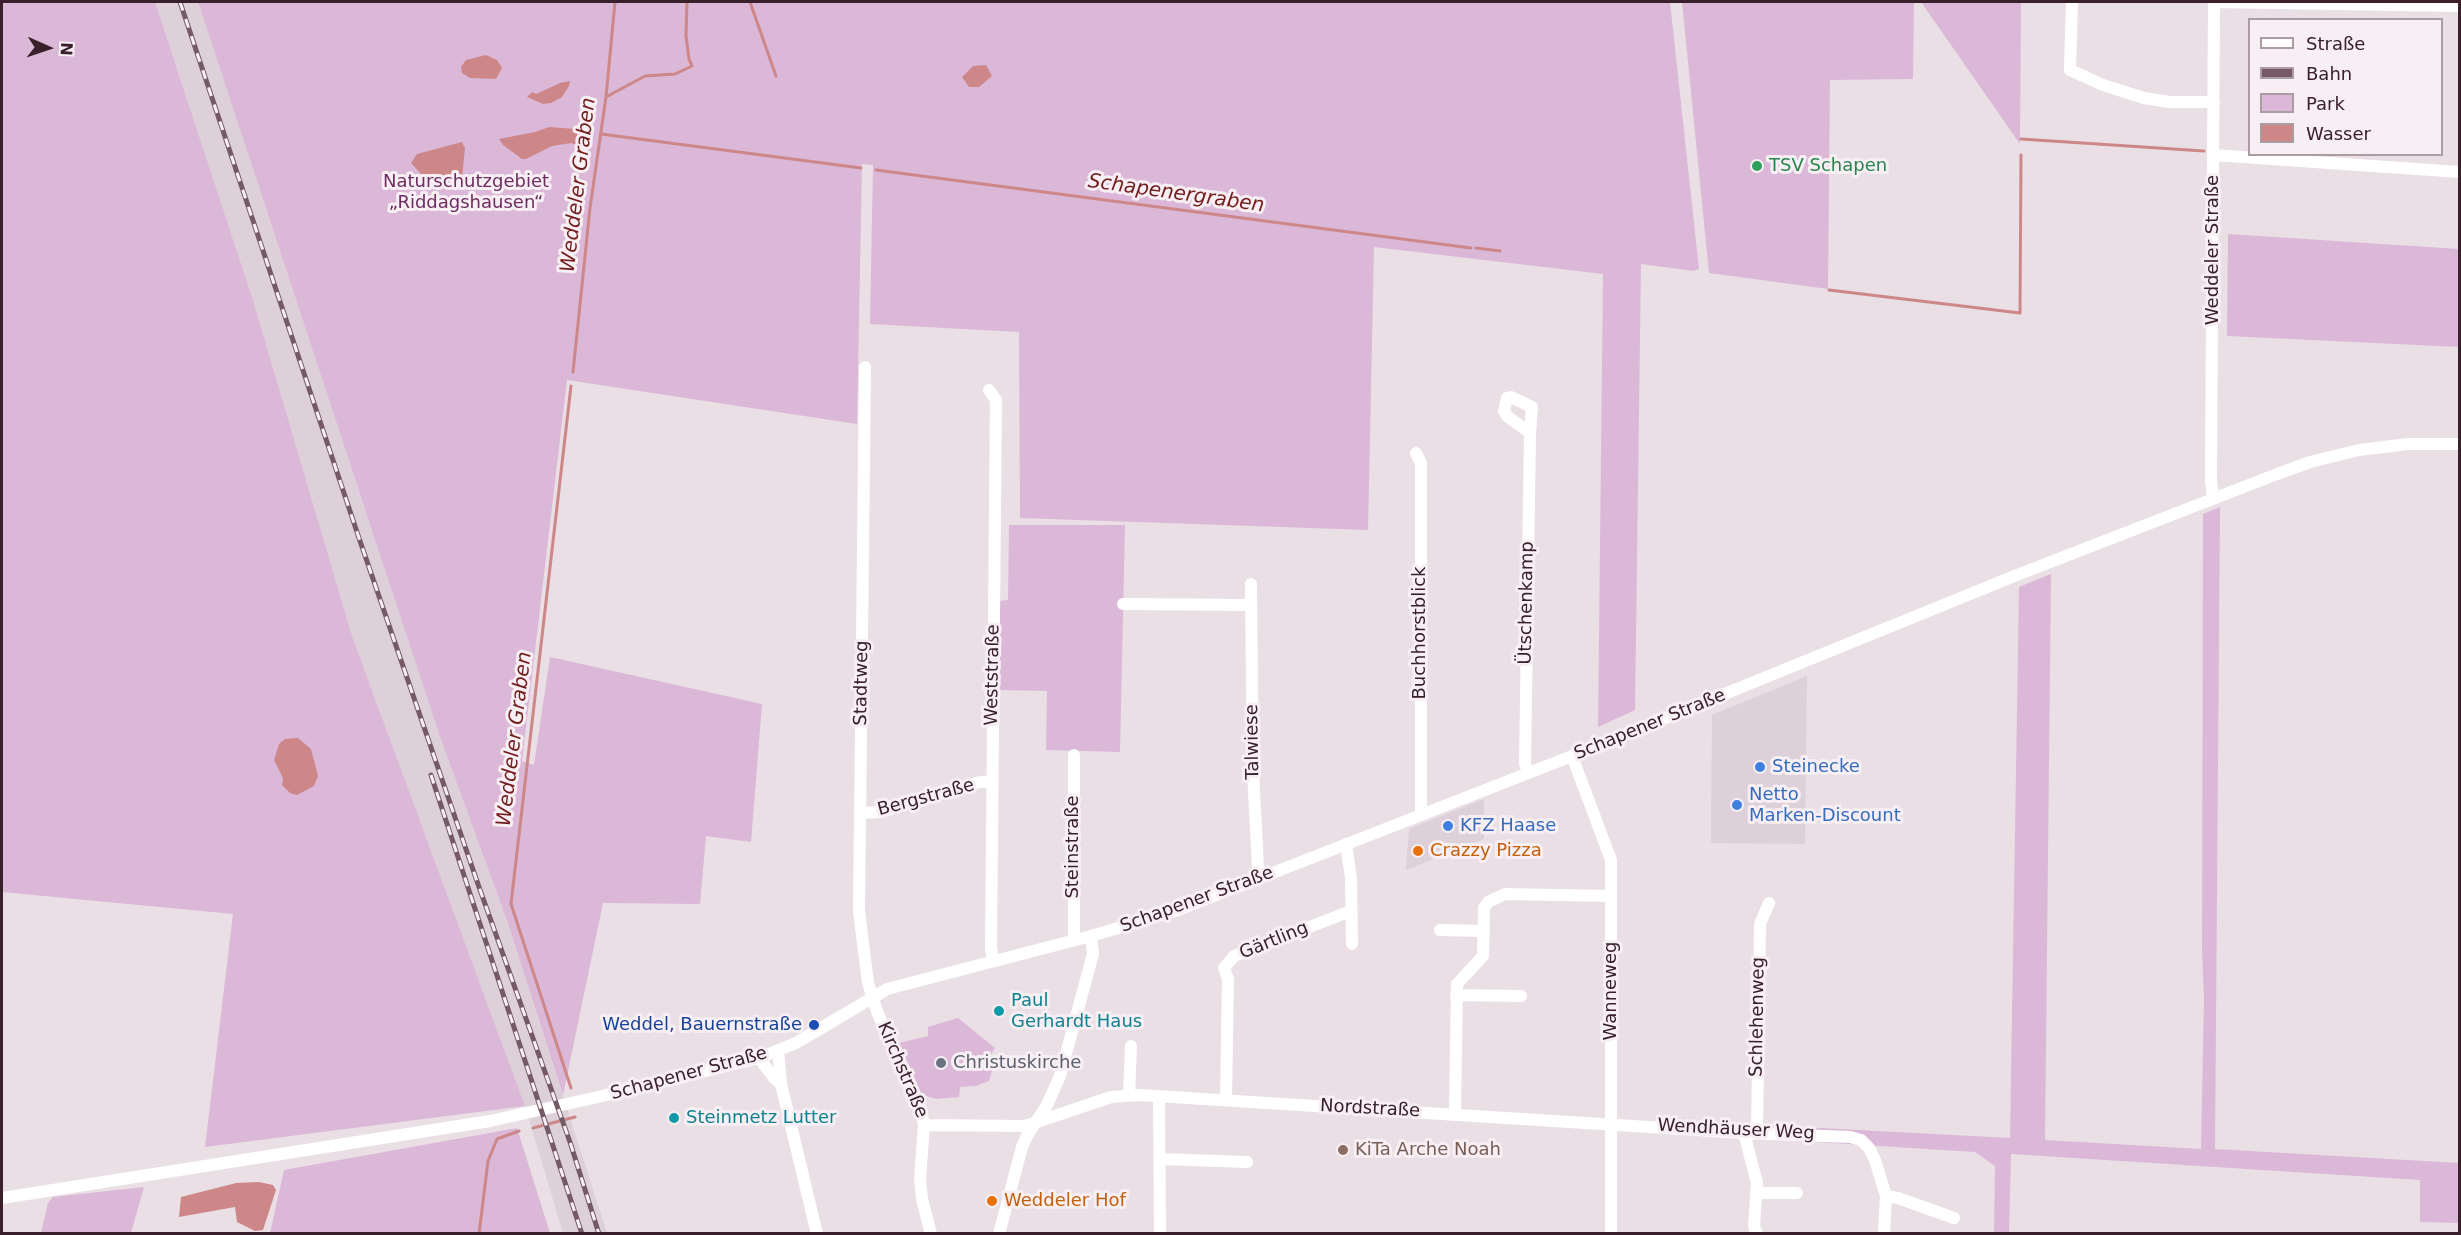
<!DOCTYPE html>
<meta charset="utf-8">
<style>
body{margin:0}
#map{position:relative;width:2461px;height:1235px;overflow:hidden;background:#eadfe5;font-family:"DejaVu Sans",sans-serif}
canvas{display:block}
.frame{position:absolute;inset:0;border:3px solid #39202b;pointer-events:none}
.legend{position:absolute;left:2248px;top:18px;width:195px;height:138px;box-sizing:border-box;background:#f7eff4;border:2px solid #ab9ca4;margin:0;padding:8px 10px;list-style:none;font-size:18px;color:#39202b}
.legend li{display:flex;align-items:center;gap:12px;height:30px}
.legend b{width:30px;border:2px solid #ab9ca4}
.north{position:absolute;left:18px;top:18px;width:60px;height:60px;-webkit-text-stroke:4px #f7eff4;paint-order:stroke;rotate:93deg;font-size:16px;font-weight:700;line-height:24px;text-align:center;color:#39202b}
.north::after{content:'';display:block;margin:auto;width:21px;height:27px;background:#39202b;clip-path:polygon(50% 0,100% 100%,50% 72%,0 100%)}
</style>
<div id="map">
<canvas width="2461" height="1235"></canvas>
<div class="frame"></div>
<ul class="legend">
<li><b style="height:8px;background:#fff"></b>Straße</li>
<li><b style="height:8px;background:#755a66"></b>Bahn</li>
<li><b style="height:16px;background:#dbb8d7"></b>Park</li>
<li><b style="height:16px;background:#ce8788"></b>Wasser</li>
</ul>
<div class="north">N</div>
</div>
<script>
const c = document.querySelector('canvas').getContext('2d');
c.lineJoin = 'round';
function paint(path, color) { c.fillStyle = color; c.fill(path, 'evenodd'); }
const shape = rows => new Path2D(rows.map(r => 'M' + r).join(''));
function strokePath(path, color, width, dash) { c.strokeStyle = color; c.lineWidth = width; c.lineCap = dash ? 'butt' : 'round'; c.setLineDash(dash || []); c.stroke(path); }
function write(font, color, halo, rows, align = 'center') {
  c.font = font + ' "DejaVu Sans",sans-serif'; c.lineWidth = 6; c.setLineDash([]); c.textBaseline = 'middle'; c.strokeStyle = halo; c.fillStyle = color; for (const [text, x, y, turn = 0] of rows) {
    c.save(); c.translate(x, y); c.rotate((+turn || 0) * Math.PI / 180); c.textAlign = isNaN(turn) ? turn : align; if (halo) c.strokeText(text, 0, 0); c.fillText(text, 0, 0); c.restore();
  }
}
paint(shape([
 [155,2,198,2,440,737,510,931,607,1233,563,1233,525,1106,352,636,253,300],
 [1807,676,1805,844,1711,843,1712,715],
 [1484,799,1484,839,1406,870,1409,829]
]), '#ddd0d8');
paint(shape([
 [2,2,155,2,253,300,352,636,525,1106,205,1147,233,914,2,892],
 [198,2,1670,2,1699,269,1694,271,1641,264,1635,710,1598,727,1603,274,1374,247,1368,530,1020,518,1019,332,870,324,873,165,862,164,857,424,567,380,522,761,534,765,550,657,762,704,751,842,706,836,700,904,603,903,563,1095,509,927,440,737],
 [1682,2,1914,2,1913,79,1830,80,1828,289,1709,273],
 [1921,2,2021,2,2020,144],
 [2228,234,2459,249,2459,347,2227,336],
 [2220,507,2215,1149,2459,1163,2459,1233,2459,1223,2420,1222,2420,1180,2011,1154,2009,1233,1994,1233,1995,1166,1975,1152,1801,1141,1802,1127,2010,1138,2019,587,2051,574,2045,1140,2201,1149,2204,998,2202,951,2203,514],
 [1009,525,1125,525,1120,752,1046,750,1047,691,998,690,999,601,1008,600],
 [958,1018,995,1048,990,1056,995,1060,989,1081,976,1086,960,1087,959,1097,937,1099,922,1095,899,1043,928,1036,928,1027],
 [517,1128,550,1233,270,1233,284,1170],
 [144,1187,131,1233,41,1233,48,1203,53,1197]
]), '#dbb8d7');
paint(shape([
 [486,55,497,60,502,68,496,79,470,78,462,73,461,67,466,60],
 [986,65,992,76,979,87,969,87,962,77,973,66],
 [570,81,569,86,562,97,551,103,543,104,527,97,532,92,536,94,560,83],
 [549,127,576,129,583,144,581,147,571,143,552,146,526,159,522,159,503,145,499,139,535,132],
 [462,142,465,148,462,178,446,183,423,176,411,163,417,154],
 [298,738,311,749,318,776,314,786,297,795,290,793,282,785,283,778,274,760,279,744,285,739],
 [259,1182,273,1185,276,1190,263,1230,255,1231,237,1222,235,1207,179,1217,181,1197,236,1183]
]), '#ce8788');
strokePath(shape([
 [750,2,776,76],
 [606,97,645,76,675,74,692,66,689,59,686,36,687,2],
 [601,134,861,168],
 [2021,139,2204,151],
 [876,170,1471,248],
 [1476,248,1500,251],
 [1829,290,2020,313,2021,155],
 [573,372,590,208,606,97,615,2],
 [571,1088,511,904,571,386],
 [533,1128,575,1117],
 [479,1234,488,1161,497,1139,519,1131]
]), '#ce8788', 3);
strokePath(shape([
 [2072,2,2070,70,2103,85,2144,98,2169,102,2214,102],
 [2214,2,2460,6],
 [2213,155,2460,172],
 [865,367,859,911,868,983,878,1014,921,1110,924,1125,920,1179,922,1199,931,1234],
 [989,390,996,400,991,948,993,961],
 [1416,453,1421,463,1421,814],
 [2213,498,2211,480,2214,2],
 [1251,584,1253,771,1258,867,1261,878],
 [1123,604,1251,605],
 [1074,755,1074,940],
 [1572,756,1611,860,1611,1234],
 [1529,773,1525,764,1530,433,1507,416,1504,411,1507,398,1511,397,1532,407,1530,433],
 [860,813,880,812,980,782,992,782],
 [1346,844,1351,878,1352,944],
 [1440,930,1484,931],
 [1456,995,1521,996],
 [778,1050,781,1084,817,1234],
 [759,1058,774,1078,781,1084],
 [1129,1095,1131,1046],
 [1159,1096,1160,1234],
 [1226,1100,1228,979,1224,968,1234,956,1351,911],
 [1455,1114,1457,984,1483,956,1484,908,1488,902,1505,894,1611,896],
 [924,1125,1025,1126,1111,1097,1140,1095,1744,1133,1850,1137,1861,1140,1869,1148,1875,1160,1886,1196,1884,1234],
 [1757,1132,1760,924,1769,903],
 [1744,1133,1757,1183,1754,1226,1757,1234],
 [1160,1159,1247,1162],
 [1758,1193,1797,1193],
 [1886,1196,1898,1198,1954,1218],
 [2,1198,490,1121,598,1097,759,1058,796,1043,887,989,1091,936,1178,910,1572,756,2017,575,2272,476,2310,462,2359,450,2408,444,2460,444],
 [999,1234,1022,1147,1027,1136,1047,1105,1060,1076,1093,954,1091,936]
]), '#fff', 12);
const rail = shape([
 [180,2,360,541,479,887,570,1142,599,1234],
 [431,775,582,1234]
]);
strokePath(rail, '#755a66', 5);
strokePath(rail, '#f7eff4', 3, [9]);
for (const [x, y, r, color] of [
 [1757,166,6,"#2e9e5b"],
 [1760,767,6,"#3f7fe0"],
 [1737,805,6,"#3f7fe0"],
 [1448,826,6,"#3f7fe0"],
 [1418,851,6,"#e8710a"],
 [999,1011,6,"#0f9aa8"],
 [814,1025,6,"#1a4fb4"],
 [941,1063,6,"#6b7280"],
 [674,1118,6,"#0f9aa8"],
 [1343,1150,6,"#8d6e63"],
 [992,1201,6,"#e8710a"]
]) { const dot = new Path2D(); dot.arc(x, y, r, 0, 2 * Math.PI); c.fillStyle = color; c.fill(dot); strokePath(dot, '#f7eff4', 2); }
write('18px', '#27864d', '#f7eff4', [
 ["TSV Schapen",1769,166]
], 'left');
write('18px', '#6f2c60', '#f7eff4', [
 ["Naturschutzgebiet",466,182],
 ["„Riddagshausen“",466,203]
]);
write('18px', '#39202b', '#f7eff4', [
 ["Weddeler Straße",2213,250,-90],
 ["Ütschenkamp",1527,603,-89],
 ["Buchhorstblick",1420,633,-90],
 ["Weststraße",993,675,-89],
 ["Stadtweg",862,683,-89],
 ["Schapener Straße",1650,725,-22],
 ["Talwiese",1253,742,-91],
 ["Bergstraße",926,798,-15],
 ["Steinstraße",1073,847,-90],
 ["Schapener Straße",1197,900,-20],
 ["Gärtling",1274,941,-22],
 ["Wanneweg",1611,991,-90],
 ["Schlehenweg",1758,1017,-89],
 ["Kirchstraße",902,1070,67],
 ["Schapener Straße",689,1074,-15],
 ["Nordstraße",1370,1109,3],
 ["Wendhäuser Weg",1736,1130,3]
]);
write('18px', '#366cbe', '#f7eff4', [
 ["Steinecke",1772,767],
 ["Netto",1749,795],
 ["Marken-Discount",1749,816],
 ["KFZ Haase",1460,826]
], 'left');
write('18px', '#c56008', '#f7eff4', [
 ["Crazzy Pizza",1430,851],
 ["Weddeler Hof",1004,1201]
], 'left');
write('18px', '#0d838f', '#f7eff4', [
 ["Paul",1011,1001],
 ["Gerhardt Haus",1011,1022],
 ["Steinmetz Lutter",686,1118]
], 'left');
write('18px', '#164399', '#f7eff4', [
 ["Weddel, Bauernstraße",802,1025]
], 'right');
write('18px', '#5b616d', '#f7eff4', [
 ["Christuskirche",953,1063]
], 'left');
write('18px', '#785e54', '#f7eff4', [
 ["KiTa Arche Noah",1355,1150]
], 'left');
write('italic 20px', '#731c1c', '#f7eff4', [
 ["Weddeler Graben",579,185,-83],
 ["Schapenergraben",1176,194,8],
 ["Weddeler Graben",515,739,-83]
]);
</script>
